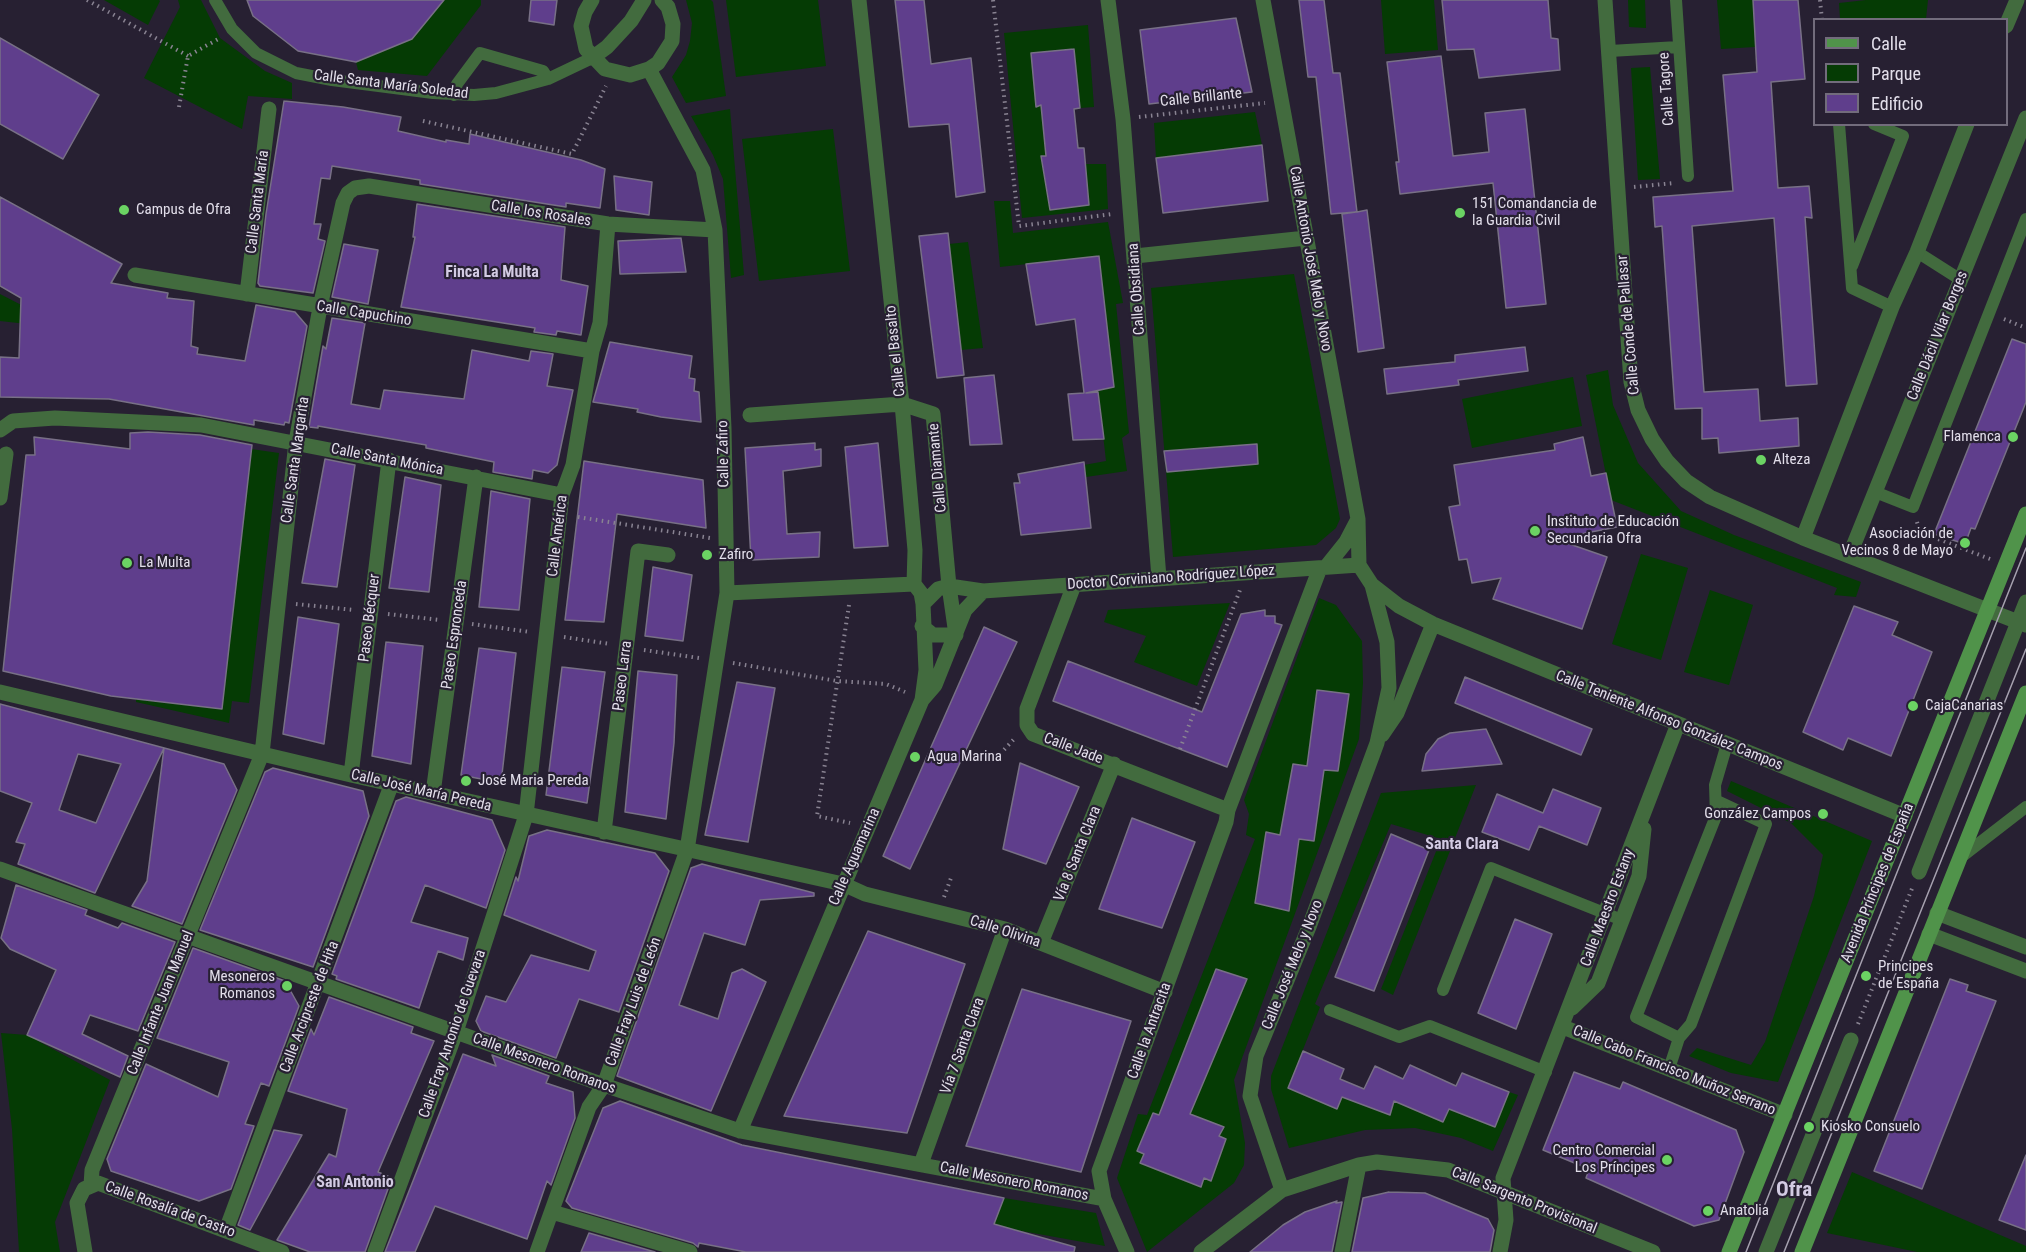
<!DOCTYPE html>
<meta charset="utf-8">
<style>
body{margin:0}
#map{position:relative;width:2026px;height:1252px;overflow:hidden;background:#272032;font-family:"Roboto Condensed",sans-serif}
canvas{display:block}
.legend{position:absolute;left:1813px;top:18px;width:195px;height:108px;box-sizing:border-box;background:#272032;border:2px solid #726c7c;margin:0;padding:8px 10px;list-style:none;font-size:18px;color:#e2deea}
.legend li{display:flex;align-items:center;gap:12px;height:30px}
.legend b{width:30px;border:2px solid #726c7c}
</style>
<div id="map">
<canvas width="2026" height="1252"></canvas>
<ul class="legend">
<li><b style="height:8px;background:#50934a"></b>Calle</li>
<li><b style="height:16px;background:#053b04"></b>Parque</li>
<li><b style="height:16px;background:#5f3e8c"></b>Edificio</li>
</ul>
</div>
<script>
const c = document.querySelector('canvas').getContext('2d');
c.lineJoin = 'round';
function paint(path, color) { c.fillStyle = color; c.fill(path, 'evenodd'); }
const shape = rows => new Path2D(rows.map(r => 'M' + r).join(''));
function strokePath(path, color, width, dash) { c.strokeStyle = color; c.lineWidth = width; c.lineCap = dash ? 'butt' : 'round'; c.setLineDash(dash || []); c.stroke(path); }
function write(font, color, halo, rows, align = 'center') {
  c.font = font + ' "Roboto Condensed",sans-serif'; c.lineWidth = 4.5; c.setLineDash([]); c.textBaseline = 'middle'; c.strokeStyle = halo; c.fillStyle = color; for (const [text, x, y, turn = 0] of rows) {
    c.save(); c.translate(x, y); c.rotate((+turn || 0) * Math.PI / 180); c.textAlign = isNaN(turn) ? turn : align; if (halo) c.strokeText(text, 0, 0); c.fillText(text, 0, 0); c.restore();
  }
}
paint(shape([
 [104,0,159,0,160,1,148,25],
 [178,0,201,0,220,38,265,71,292,83,292,99,248,96,242,129,144,78,180,7],
 [444,0,481,0,481,5,427,76,358,70,356,62,412,39],
 [686,0,711,0,713,2,726,96,686,103,672,77,686,55,690,41,692,23],
 [726,0,818,0,826,66,736,77],
 [1381,0,1434,0,1438,50,1385,54],
 [1628,0,1645,0,1646,28,1629,27],
 [1717,0,1753,0,1755,47,1721,49],
 [1866,0,1928,0,1926,19,1840,19,1839,3],
 [1088,25,1094,107,1080,108,1074,49,1031,53,1036,106,1041,105,1046,156,1041,157,1050,210,1089,205,1085,164,1106,164,1108,209,1022,218,1004,33],
 [1650,67,1660,179,1638,180,1631,68],
 [730,109,744,275,731,278,723,179,713,155,691,116],
 [1255,112,1262,145,1156,158,1154,123],
 [833,129,850,271,759,281,742,139],
 [994,201,1010,201,1013,233,1108,222,1123,303,1116,304,1129,433,1122,438,1127,471,1086,477,1084,465,1106,461,1098,390,1114,387,1099,256,1000,267],
 [968,242,983,348,961,350,949,244],
 [1294,274,1340,519,1336,528,1316,545,1173,557,1151,288],
 [0,294,33,311,27,324,0,321],
 [1608,370,1613,405,1638,463,1681,511,1734,535,1861,582,1856,597,1834,595,1837,588,1611,500,1586,375],
 [1573,377,1582,426,1472,448,1462,399],
 [251,449,279,453,249,703,232,701,229,723,136,702,136,699,222,709],
 [1641,554,1688,568,1661,660,1612,644],
 [1710,590,1753,605,1729,685,1684,672],
 [1319,598,1336,605,1362,641,1363,683,1359,739,1234,1080,1245,1143,1244,1165,1234,1183,1147,1252,1117,1178,1138,1114,1147,1115,1255,839,1246,835,1249,814,1244,800],
 [1230,603,1197,686,1134,662,1146,636,1104,622,1108,610],
 [1731,781,1872,841,1778,1082,1731,1073,1689,1056,1697,1048,1751,1065,1765,1042,1814,896,1823,855,1791,823,1727,791],
 [1476,785,1393,995,1381,989,1441,839,1391,824,1315,1004,1320,1007,1288,1087,1342,1097,1394,1101,1509,1092,1518,1095,1493,1151,1461,1138,1415,1128,1365,1130,1289,1148,1271,1089,1271,1076,1381,793],
 [1,1033,27,1035,110,1080,55,1222,60,1252,19,1252,12,1129],
 [1852,1172,2026,1246,2026,1252,1917,1252,1827,1233],
 [1004,1198,1096,1213,1105,1246,994,1226]
]), '#053b04');
const building = shape([
 [247,0,444,0,412,39,356,62,298,51,253,16,247,0],
 [531,0,557,0,554,25,529,21,531,0],
 [895,0,924,0,931,64,971,58,985,192,956,197,949,124,909,127,895,0],
 [1299,0,1324,0,1333,73,1340,73,1357,212,1367,210,1384,348,1358,352,1342,214,1356,212,1331,214,1316,77,1308,77,1299,0],
 [1442,0,1548,0,1551,38,1558,39,1560,70,1479,78,1474,49,1447,50,1442,0],
 [1753,0,1798,0,1805,79,1771,82,1778,188,1809,186,1812,218,1805,217,1817,384,1786,386,1774,218,1692,226,1704,392,1758,389,1760,421,1798,418,1799,446,1719,453,1718,438,1702,439,1702,408,1675,409,1662,226,1655,227,1653,197,1733,191,1723,75,1757,72,1753,0],
 [1236,18,1252,92,1149,104,1140,30,1236,18],
 [0,38,99,95,63,159,0,124,0,38],
 [1074,49,1080,108,1074,109,1078,148,1084,148,1089,205,1050,210,1041,156,1046,156,1041,105,1036,107,1031,53,1074,49],
 [1441,56,1453,156,1489,152,1485,113,1525,109,1546,304,1506,308,1493,183,1400,194,1396,162,1399,162,1387,62,1441,56],
 [284,101,343,107,401,117,398,131,446,142,446,140,469,144,470,134,581,160,605,169,600,208,566,203,566,207,420,184,420,180,332,166,330,179,321,178,314,224,321,224,318,239,325,241,313,293,260,286,258,283,266,214,284,101],
 [1262,145,1268,201,1163,213,1156,158,1262,145],
 [614,176,652,182,649,215,616,210,614,176],
 [0,197,122,264,111,283,168,293,167,298,194,301,191,346,198,348,197,354,245,361,256,305,295,312,307,326,289,423,285,422,284,425,254,420,254,425,109,399,0,397,0,357,19,358,21,298,0,286,0,197],
 [417,204,565,227,561,280,588,286,581,335,557,331,556,335,534,332,535,328,401,307,415,237,413,237,417,204],
 [948,233,964,375,937,378,919,236,948,233],
 [681,238,686,272,620,274,618,241,681,238],
 [344,244,378,250,368,304,332,297,344,244],
 [1099,256,1114,387,1086,393,1098,392,1104,439,1073,440,1068,394,1084,393,1075,319,1036,325,1026,264,1099,256],
 [332,318,365,323,351,404,380,409,384,390,464,399,472,350,529,361,531,351,553,354,547,386,573,390,557,465,548,473,533,470,532,479,493,472,494,462,426,448,426,445,318,426,318,428,309,427,323,346,326,349,332,318],
 [2012,339,2026,344,2026,402,1975,529,1971,528,1965,544,1934,534,2012,339],
 [610,342,692,356,689,378,695,379,694,391,699,392,701,422,661,417,637,412,638,409,593,402,610,342],
 [1525,347,1528,371,1458,380,1459,385,1387,394,1384,369,1455,362,1455,355,1525,347],
 [994,375,1002,444,970,445,964,378,994,375],
 [148,432,200,435,252,445,222,709,111,696,3,671,26,455,35,455,34,437,130,449,130,433,148,432],
 [1583,437,1591,476,1606,473,1617,527,1555,539,1607,557,1582,629,1493,599,1501,578,1472,583,1467,559,1459,560,1449,507,1460,505,1454,465,1555,450,1554,444,1583,437],
 [815,443,815,450,821,449,821,466,783,471,787,534,820,532,819,557,751,560,745,448,815,443],
 [878,443,888,546,854,548,845,447,878,443],
 [1257,444,1258,464,1167,472,1164,451,1257,444],
 [325,459,355,465,337,587,302,583,325,459],
 [584,461,703,480,706,528,617,514,604,622,565,620,584,461],
 [1084,462,1091,528,1021,535,1014,483,1020,483,1018,474,1084,462],
 [405,477,441,485,429,592,389,588,405,477],
 [491,491,530,499,519,610,479,607,491,491],
 [653,567,692,575,683,641,645,636,653,567],
 [1854,606,1898,622,1892,635,1932,652,1891,756,1848,738,1843,750,1803,732,1854,606],
 [1265,610,1265,616,1275,616,1275,623,1282,625,1227,767,1053,701,1068,661,1202,712,1241,614,1265,610],
 [298,617,339,624,324,744,283,734,298,617],
 [984,627,1017,642,910,869,883,856,984,627],
 [386,642,423,646,411,764,372,756,386,642],
 [479,648,516,653,501,783,461,775,479,648],
 [562,667,605,672,587,803,546,795,562,667],
 [638,671,677,675,674,743,666,819,625,812,638,671],
 [1465,677,1592,729,1581,755,1455,703,1465,677],
 [737,682,775,688,748,842,705,835,737,682],
 [1317,690,1349,694,1338,771,1324,770,1314,841,1299,839,1289,911,1255,903,1266,832,1280,835,1293,764,1307,766,1317,690],
 [0,704,224,764,237,790,182,924,132,906,147,881,164,748,95,893,18,864,25,844,16,842,32,803,0,791,0,704],
 [78,754,121,764,96,823,59,810,78,754],
 [1486,729,1502,764,1422,771,1426,754,1438,739,1450,733,1486,729],
 [1020,763,1079,787,1046,864,1003,849,1020,763],
 [273,768,363,791,369,816,313,967,200,930,265,772,273,768],
 [1553,789,1601,808,1587,845,1539,826,1529,850,1482,832,1497,794,1543,813,1553,789],
 [406,797,492,820,505,850,486,908,425,885,411,922,468,938,463,960,438,951,419,1008,336,979,337,976,332,974,396,801,406,797],
 [1132,818,1195,842,1162,928,1099,909,1132,818],
 [547,830,655,853,669,871,619,1012,579,999,556,1058,481,1031,476,1021,486,996,506,1002,531,955,589,971,596,951,504,915,516,877,518,881,529,836,547,830],
 [1391,834,1429,850,1374,991,1335,977,1391,834],
 [702,864,814,893,814,896,760,900,745,945,704,933,679,1005,718,1019,732,973,742,969,766,982,711,1111,617,1076,691,868,702,864],
 [16,885,87,910,85,915,118,928,122,923,175,942,138,1031,90,1015,82,1034,128,1056,120,1077,27,1035,56,970,10,949,1,938,16,885],
 [1515,919,1552,934,1516,1029,1478,1013,1515,919],
 [868,931,965,964,907,1133,784,1116,868,931],
 [193,948,285,981,299,1006,269,1086,261,1083,245,1124,254,1126,231,1189,199,1201,111,1171,107,1159,146,1064,218,1097,229,1062,157,1038,193,948],
 [1216,969,1247,979,1190,1114,1224,1127,1219,1136,1226,1139,1211,1181,1204,1178,1201,1187,1140,1163,1144,1154,1137,1151,1153,1113,1159,1115,1216,969],
 [1950,979,1968,985,1966,991,1996,1001,1922,1189,1874,1171,1950,979],
 [1022,989,1131,1021,1081,1172,966,1146,1022,989],
 [329,997,413,1027,411,1033,434,1041,378,1172,392,1178,365,1252,310,1252,277,1240,329,1154,336,1157,347,1109,288,1091,311,1029,314,1035,329,997],
 [1303,1051,1344,1069,1340,1079,1364,1089,1375,1066,1403,1079,1410,1065,1456,1086,1462,1073,1509,1092,1495,1127,1449,1109,1443,1122,1394,1101,1390,1115,1342,1097,1337,1109,1288,1088,1303,1051],
 [463,1054,496,1066,492,1055,549,1076,546,1083,573,1092,575,1118,551,1185,547,1181,527,1239,435,1206,415,1252,385,1252,463,1054],
 [1574,1072,1620,1089,1623,1082,1736,1130,1744,1152,1719,1220,1694,1226,1586,1178,1589,1169,1543,1150,1574,1072],
 [620,1101,742,1145,1004,1198,994,1224,1075,1247,1074,1252,746,1252,699,1243,698,1247,693,1243,572,1208,566,1201,603,1108,620,1101],
 [274,1130,302,1135,250,1230,238,1225,274,1130],
 [2026,1155,2026,1230,1999,1220,2026,1155],
 [1389,1192,1425,1193,1488,1219,1494,1230,1490,1252,1352,1252,1363,1198,1389,1192],
 [1337,1201,1336,1203,1342,1202,1332,1252,1250,1252,1283,1225,1305,1212,1337,1201],
 [589,1233,655,1252,581,1252,589,1233]
]);
paint(building, '#5f3e8c');
strokePath(building, '#787086', 1.5);
strokePath(shape([
 [87,0,188,56],
 [993,0,1019,226,1112,214],
 [1820,0,1822,20],
 [179,107,188,56,220,38],
 [1139,117,1265,103],
 [423,121,572,154,606,86],
 [1634,187,1674,183],
 [2004,319,2026,328],
 [578,517,710,538],
 [1917,522,1920,532,1990,559],
 [296,604,354,610],
 [849,605,817,816,850,823],
 [388,614,440,620],
 [472,624,530,632],
 [564,637,610,644],
 [644,650,699,658],
 [733,663,837,681,886,684,905,692],
 [1180,749,1240,590],
 [1000,754,1016,737],
 [944,897,951,878],
 [1858,1024,1913,886]
]), '#898392', 4, [1.5, 4.5]);
strokePath(shape([
 [215,0,232,29,256,53,296,73,332,80,433,93,474,95,496,93,548,79,592,58],
 [1676,0,1688,176],
 [1610,51,1678,47],
 [454,95,457,84,480,53,543,71,548,79],
 [1839,124,1852,288,1892,307],
 [1917,252,1961,280],
 [1852,266,1903,136,1874,124],
 [1875,492,1913,507,2026,219],
 [1960,858,2026,807],
 [1443,990,1491,868,1622,920],
 [1330,1010,1399,1037,1430,1026,1546,1072],
 [1679,1038,1636,1017,1716,816,1715,785,1727,744],
 [1669,1069,1679,1038,1691,1024,1766,824,1717,801]
]), '#426b3e', 12);
strokePath(shape([
 [592,0,585,12,581,26,586,49,605,69,630,75,649,69,658,63,672,41,673,24,668,7,662,0],
 [859,0,902,404,915,550,914,584,921,593,923,604,926,670,922,700],
 [1108,0,1123,119,1159,578],
 [1263,0,1358,519,1359,565,1372,585,1399,606,1433,624,1905,816],
 [1605,0,1631,382,1638,410,1652,439,1667,461,1686,481,1710,497,1803,538,2026,625],
 [2006,26,2017,0],
 [592,58,607,47,631,21,644,0],
 [1135,256,1306,238],
 [135,275,592,351],
 [247,294,269,109],
 [750,415,902,404,933,414,949,586,956,635,933,635,922,626],
 [0,430,13,421,55,418,201,425,562,495],
 [0,498,6,454],
 [1803,538,1892,307,1917,252,1967,124],
 [1850,554,2026,118],
 [1326,567,1346,542,1357,521],
 [1074,585,1027,709,1027,725,1033,734,1228,810],
 [727,593,914,584],
 [923,604,938,589,949,586,983,591,1359,565],
 [0,692,351,775,843,884,865,894,1005,929,1165,992],
 [1382,735,1397,713,1433,624],
 [351,775,389,460],
 [433,793,476,477],
 [604,832,638,551,668,555],
 [0,869,604,1085,740,1131,1104,1199],
 [1919,872,2026,602],
 [1937,913,2026,947],
 [1929,934,2026,971],
 [1041,943,1114,764],
 [1572,1008,1598,983,1639,876,1644,829],
 [1563,1027,1785,1115],
 [740,1131,922,700,935,685,965,610,983,591],
 [921,1164,1005,929],
 [91,1185,92,1170,262,754,296,442,320,307,343,203,348,193,355,188,369,186,608,224,715,230],
 [1282,1190,1250,1096,1256,1056,1309,927,1377,743,1389,688,1387,642,1372,585],
 [552,1212,690,1252],
 [226,1230,392,783],
 [85,1252,77,1203,84,1189,98,1183,282,1252],
 [375,1252,456,1032,526,815,562,495,573,465,592,351,600,323,608,224],
 [537,1252,589,1107,604,1085,687,850,727,593,724,428,715,230,703,170,649,69],
 [1127,1252,1104,1199,1099,1171,1226,822,1228,810,1320,568],
 [1201,1252,1282,1190,1359,1165,1377,1162,1448,1170,1653,1252],
 [1342,1252,1359,1165],
 [1500,1252,1506,1220,1503,1178,1678,724],
 [1766,1252,1851,1040]
]), '#426b3e', 15);
strokePath(shape([
 [1729,1252,2026,514],
 [1802,1252,2026,693]
]), '#50934a', 15);
strokePath(shape([
 [1746,1252,2026,548],
 [1784,1252,2026,649]
]), '#a6a1af', 1.5);
for (const [x, y, r, color] of [
 [124,210,6,"#6bd363"],
 [1460,213,6,"#6bd363"],
 [2013,437,6,"#6bd363"],
 [1761,460,6,"#6bd363"],
 [1535,531,6,"#6bd363"],
 [1965,543,6,"#6bd363"],
 [707,555,6,"#6bd363"],
 [127,563,6,"#6bd363"],
 [1913,706,6,"#6bd363"],
 [915,757,6,"#6bd363"],
 [466,781,6,"#6bd363"],
 [1823,814,6,"#6bd363"],
 [1866,976,6,"#6bd363"],
 [287,986,6,"#6bd363"],
 [1809,1127,6,"#6bd363"],
 [1667,1160,6,"#6bd363"],
 [1708,1211,6,"#6bd363"]
]) { const dot = new Path2D(); dot.arc(x, y, r, 0, 2 * Math.PI); c.fillStyle = color; c.fill(dot); strokePath(dot, '#272032', 2); }
write('15px', '#e2deea', '#272032', [
 ["Calle Santa María Soledad",391,85,7],
 ["Calle Tagore",1667,89,-94],
 ["Calle Brillante",1201,98,-6],
 ["Calle Santa María",258,202,-83],
 ["Calle los Rosales",541,214,9],
 ["Calle Antonio José Melo y Novo",1310,259,80],
 ["Calle Obsidiana",1137,289,-94],
 ["Calle Capuchino",364,314,9],
 ["Calle Conde de Pallasar",1629,325,-95],
 ["Calle Dácil Vilar Borges",1938,336,-68],
 ["Calle el Basalto",896,351,-96],
 ["Calle Zafiro",724,454,-91],
 ["Calle Santa Margarita",296,460,-82],
 ["Calle Santa Mónica",387,460,11],
 ["Calle Diamante",938,468,-95],
 ["Calle América",558,536,-83],
 ["Doctor Corviniano Rodríguez López",1171,578,-4],
 ["Paseo Bécquer",370,618,-83],
 ["Paseo Espronceda",455,635,-82],
 ["Paseo Larra",623,676,-83],
 ["Calle Teniente Alfonso González Campos",1669,721,22],
 ["Calle Jade",1073,749,21],
 ["Calle José María Pereda",421,791,13],
 ["Vía 8 Santa Clara",1078,854,-68],
 ["Calle Aguamarina",855,857,-66],
 ["Avenida Príncipes de España",1878,883,-68],
 ["Calle Maestro Estany",1608,908,-69],
 ["Calle Olivina",1005,932,18],
 ["Calle José Melo y Novo",1293,965,-68],
 ["Calle Fray Luis de León",634,1002,-70],
 ["Calle Infante Juan Manuel",161,1003,-68],
 ["Calle Arcipreste de Hita",310,1007,-69],
 ["Calle la Antracita",1150,1031,-70],
 ["Calle Fray Antonio de Guevara",453,1034,-71],
 ["Vía 7 Santa Clara",963,1046,-70],
 ["Calle Mesonero Romanos",544,1064,20],
 ["Calle Cabo Francisco Muñoz Serrano",1674,1071,22],
 ["Calle Mesonero Romanos",1014,1182,11],
 ["Calle Sargento Provisional",1524,1201,22],
 ["Calle Rosalía de Castro",170,1210,20]
]);
write('15px', '#e2deea', '#272032', [
 ["151 Comandancia de",1472,204],
 ["la Guardia Civil",1472,221],
 ["Campus de Ofra",136,210],
 ["Flamenca",2001,437,"right"],
 ["Alteza",1773,460],
 ["Instituto de Educación",1547,522],
 ["Secundaria Ofra",1547,539],
 ["Asociación de",1953,534,"right"],
 ["Vecinos 8 de Mayo",1953,551,"right"],
 ["Zafiro",719,555],
 ["La Multa",139,563],
 ["CajaCanarias",1925,706],
 ["Agua Marina",927,757],
 ["José Maria Pereda",478,781],
 ["González Campos",1811,814,"right"],
 ["Principes",1878,967],
 ["de España",1878,984],
 ["Mesoneros",275,977,"right"],
 ["Romanos",275,994,"right"],
 ["Kiosko Consuelo",1821,1127],
 ["Centro Comercial",1655,1151,"right"],
 ["Los Príncipes",1655,1168,"right"],
 ["Anatolia",1720,1211]
], 'left');
write('bold 16px', '#d3cbe3', '#272032', [
 ["Finca La Multa",492,273],
 ["Santa Clara",1462,845],
 ["San Antonio",355,1183]
]);
write('bold 21px', '#d3cbe3', '#272032', [
 ["Ofra",1794,1191]
]);
</script>
